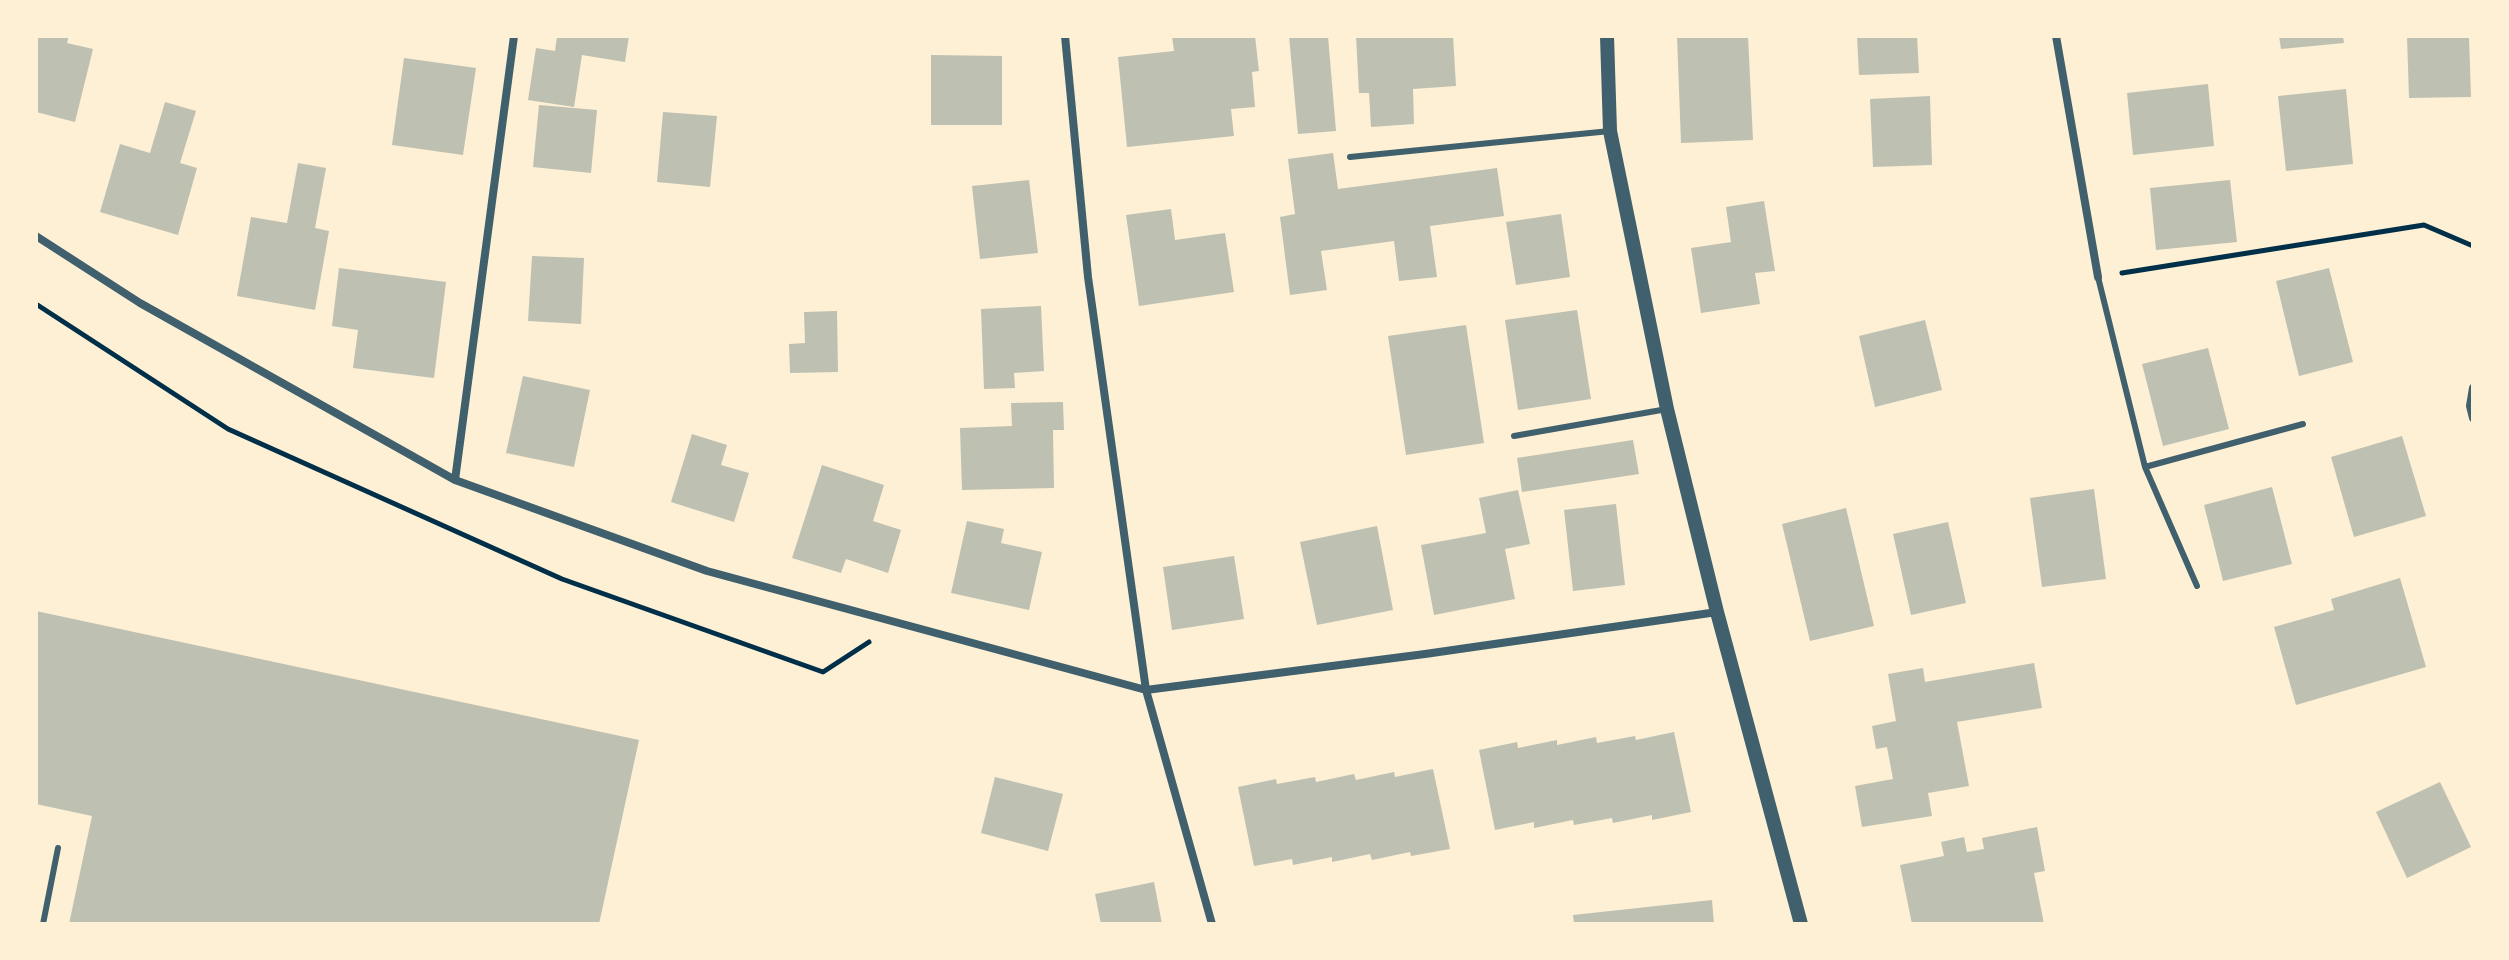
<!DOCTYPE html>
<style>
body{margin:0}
#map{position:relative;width:2509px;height:960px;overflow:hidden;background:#fdf0d5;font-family:Lato,sans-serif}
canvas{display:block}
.frame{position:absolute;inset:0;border:38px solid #fdf0d5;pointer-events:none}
</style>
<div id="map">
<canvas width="2509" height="960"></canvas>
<div class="frame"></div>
</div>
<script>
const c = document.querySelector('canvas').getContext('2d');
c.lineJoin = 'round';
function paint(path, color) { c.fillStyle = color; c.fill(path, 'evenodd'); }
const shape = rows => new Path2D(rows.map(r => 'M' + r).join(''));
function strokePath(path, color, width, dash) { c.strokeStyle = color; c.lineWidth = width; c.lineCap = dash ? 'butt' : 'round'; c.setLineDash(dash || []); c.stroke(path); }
paint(shape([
 [36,36,69,36,67,43,93,49,75,122,36,112],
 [557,36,629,36,625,62,582,55,574,107,528,100,536,48,555,51],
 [1172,36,1255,36,1259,71,1252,72,1255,107,1231,109,1234,136,1127,147,1118,57,1174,51],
 [1289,36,1328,36,1336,131,1298,134],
 [1356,36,1453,36,1456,86,1413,89,1414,124,1371,127,1369,93,1359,93],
 [1677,36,1748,36,1753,140,1681,143],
 [1857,36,1917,36,1919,73,1859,75],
 [2279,36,2343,36,2344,43,2281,49],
 [2407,36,2469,36,2471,97,2409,98],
 [931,55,1002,56,1002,125,931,125],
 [404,58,476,68,463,155,392,145],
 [2208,84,2214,146,2133,155,2127,93],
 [2346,89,2353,164,2286,171,2278,96],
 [1930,96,1932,165,1873,167,1870,99],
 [165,102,196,111,180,163,197,168,178,235,100,212,120,144,150,153],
 [539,105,597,110,591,173,533,167],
 [663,112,717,116,710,187,657,182],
 [1333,153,1338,189,1497,168,1504,216,1430,226,1437,277,1399,281,1394,241,1321,251,1327,290,1290,295,1280,217,1295,214,1288,159],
 [298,163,326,168,315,228,329,231,315,310,237,296,251,217,287,223],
 [1029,180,1038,253,980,259,972,186],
 [2230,180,2237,242,2156,250,2150,188],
 [1764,201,1775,271,1755,273,1760,304,1701,313,1691,248,1731,242,1726,207],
 [1171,209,1175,240,1225,233,1234,292,1139,306,1126,215],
 [1561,214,1570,277,1516,285,1506,222],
 [532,256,584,258,581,324,528,321],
 [339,268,446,282,434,378,353,368,358,330,332,326],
 [2329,268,2353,362,2299,376,2276,281],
 [1041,306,1044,371,1014,373,1015,388,984,389,981,309],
 [1577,310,1591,399,1518,410,1505,320],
 [837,311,838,372,790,373,789,344,805,343,804,312],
 [1925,320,1942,390,1875,407,1859,336],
 [1466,325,1484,443,1406,455,1388,336],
 [2208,348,2229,429,2163,446,2142,364],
 [523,376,590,390,574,467,506,453],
 [1063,402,1064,430,1053,430,1054,488,962,490,960,428,1012,426,1011,403],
 [692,434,727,445,721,465,749,473,734,522,671,502],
 [2402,436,2426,516,2354,537,2331,457],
 [1633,440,1639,474,1522,492,1517,458],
 [822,465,884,485,873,521,901,530,888,573,846,559,841,573,792,558],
 [2272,487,2292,564,2223,581,2204,505],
 [2094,489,2106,579,2042,587,2030,498],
 [1518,490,1530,544,1505,549,1515,599,1434,615,1421,545,1486,533,1479,498],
 [1616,504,1625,585,1573,591,1564,510],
 [1846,508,1874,626,1810,641,1782,524],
 [967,521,1004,529,1001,543,1042,552,1029,610,951,593],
 [1948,522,1966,603,1911,615,1893,534],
 [1377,526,1393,610,1317,625,1300,542],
 [1234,556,1244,619,1172,630,1163,567],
 [2400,578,2426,667,2296,705,2274,627,2334,610,2331,599],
 [36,611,639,740,599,924,69,924,92,816,36,804],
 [2034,663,2042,708,1957,722,1969,786,1928,793,1932,816,1862,827,1855,786,1893,779,1887,747,1876,749,1872,726,1896,721,1888,674,1923,668,1925,682],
 [1674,732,1691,812,1652,820,1652,815,1613,823,1612,818,1574,825,1573,820,1534,828,1534,822,1495,830,1479,750,1517,742,1518,748,1557,740,1557,745,1596,737,1597,743,1635,736,1636,740],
 [1433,769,1450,849,1411,856,1410,852,1372,860,1370,854,1332,862,1332,857,1293,865,1292,859,1254,866,1238,787,1276,779,1277,784,1315,777,1316,782,1354,774,1356,780,1394,772,1395,777],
 [995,777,1063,794,1048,851,981,833],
 [2440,782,2471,847,2407,878,2376,812],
 [2037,827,2045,871,2034,873,2044,924,1912,924,1900,865,1944,856,1941,842,1964,837,1967,852,1984,849,1982,838],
 [1154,882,1162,924,1101,924,1095,894],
 [1712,900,1714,924,1574,924,1573,915]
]), '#bec0b2');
strokePath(shape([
 [2122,273,2424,225,2473,246],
 [36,304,228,429,562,579,823,672,869,642]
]), '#003049', 5);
strokePath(shape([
 [1350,157,1610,131],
 [2098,277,2145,467,2197,586],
 [1514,436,1667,409],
 [2145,467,2303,424],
 [43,924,58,848]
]), '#3f606c', 6);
strokePath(shape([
 [1065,36,1088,277,1146,690,1212,924],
 [2056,36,2098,277],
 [36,236,140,303,455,480,707,571,1146,690,1425,654,1717,612],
 [2473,388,2470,406,2473,418],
 [455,480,514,36]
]), '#3f606c', 8);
strokePath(shape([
 [1607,36,1610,131,1667,409,1717,612,1801,924]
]), '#3f606c', 14);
</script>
